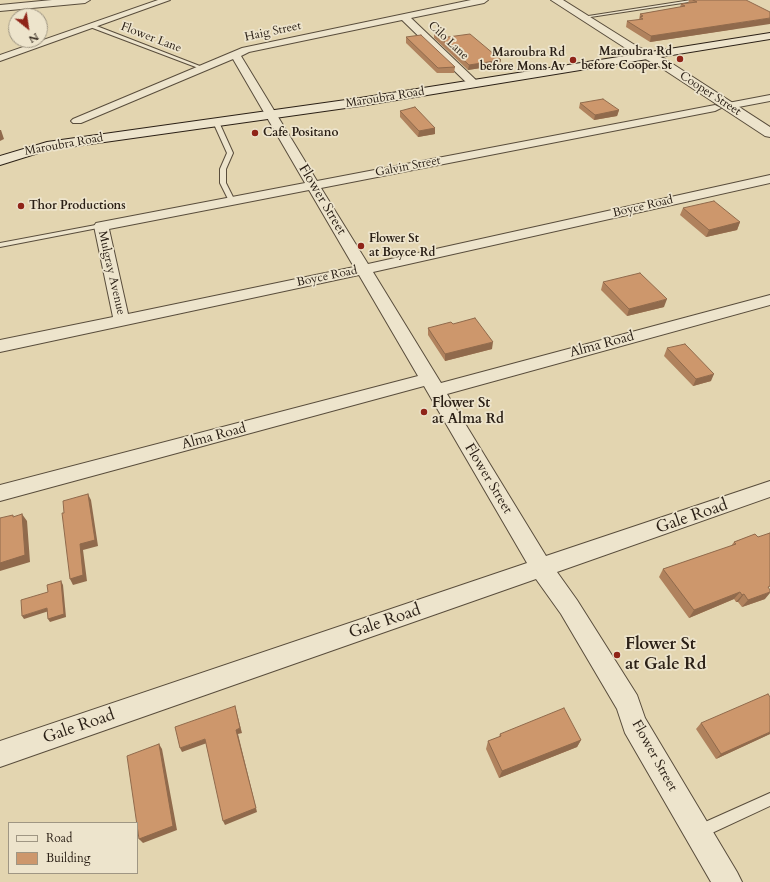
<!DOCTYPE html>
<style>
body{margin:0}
#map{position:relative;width:770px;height:882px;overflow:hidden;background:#e3d5b0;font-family:Cardo,serif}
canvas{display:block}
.legend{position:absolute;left:8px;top:822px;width:130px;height:52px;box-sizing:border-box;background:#ede4cc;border:1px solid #9f9683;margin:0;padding:5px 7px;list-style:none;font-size:12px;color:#2b2016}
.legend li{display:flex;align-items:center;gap:8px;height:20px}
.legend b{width:20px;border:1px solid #9f9683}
.north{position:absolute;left:8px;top:8px;width:40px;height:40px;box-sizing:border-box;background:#ede4cc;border:1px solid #9f9683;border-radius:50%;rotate:150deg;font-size:11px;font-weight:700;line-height:16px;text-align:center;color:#2b2016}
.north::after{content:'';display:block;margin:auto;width:14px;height:18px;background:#8f2418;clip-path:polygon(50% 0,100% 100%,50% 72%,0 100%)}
</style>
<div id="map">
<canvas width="770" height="882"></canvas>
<ul class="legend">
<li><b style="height:5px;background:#ede4cc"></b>Road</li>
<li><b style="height:11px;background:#cd976c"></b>Building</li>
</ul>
<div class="north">N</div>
</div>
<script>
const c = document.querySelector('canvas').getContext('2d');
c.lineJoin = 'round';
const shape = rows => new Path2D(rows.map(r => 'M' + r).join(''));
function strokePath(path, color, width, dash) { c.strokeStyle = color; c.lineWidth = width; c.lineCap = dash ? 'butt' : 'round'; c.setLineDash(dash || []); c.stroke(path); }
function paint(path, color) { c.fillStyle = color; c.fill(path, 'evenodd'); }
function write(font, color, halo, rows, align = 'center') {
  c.font = font + ' Cardo,serif'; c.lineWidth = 3.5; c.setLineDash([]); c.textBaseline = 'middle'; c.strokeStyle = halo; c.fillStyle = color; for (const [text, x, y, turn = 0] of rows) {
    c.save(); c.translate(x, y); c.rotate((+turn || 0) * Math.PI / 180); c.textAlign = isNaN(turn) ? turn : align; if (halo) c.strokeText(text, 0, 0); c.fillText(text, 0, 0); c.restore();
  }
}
const service = shape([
 [691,0,702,0,584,18,582,17,691,0],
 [90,25,94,25,205,68,201,69,90,27,90,25],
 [216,120,219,122,233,153,226,169,226,183,235,201,232,203,229,201,220,183,220,169,227,153,213,122,216,120],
 [101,224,103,225,103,227,0,247,0,243,101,224],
 [770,793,770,806,699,839,694,837,692,832,694,827,770,793]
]);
const minor = shape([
 [158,0,170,0,0,61,0,55,158,0],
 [471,0,488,0,484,3,411,18,478,82,479,84,474,87,470,86,402,20,249,52,241,56,317,181,715,105,721,108,715,111,321,188,368,264,770,175,770,183,373,272,441,383,770,295,770,305,447,394,546,556,770,481,770,497,557,572,577,600,637,695,645,718,737,872,742,882,711,882,625,733,617,709,561,614,536,579,0,767,0,741,527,563,424,386,0,501,0,485,418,376,359,275,0,352,0,340,113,317,94,226,96,223,305,183,233,59,81,123,73,123,71,121,73,119,242,48,471,0],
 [309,190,354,267,128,314,109,229,309,190],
 [770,95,770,101,728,109,722,106,728,103,770,95]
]);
const tertiary = shape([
 [52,0,90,0,85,3,0,11,0,5,52,0],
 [551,0,563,0,638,47,665,59,770,127,770,137,765,136,657,65,630,51,551,0]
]);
const secondary = shape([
 [770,33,770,39,360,106,48,150,0,165,0,156,47,142,360,98,770,33]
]);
strokePath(service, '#594d3c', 2);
strokePath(minor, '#594d3c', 2);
strokePath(tertiary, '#594d3c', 2);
strokePath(secondary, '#2b2016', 2);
paint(service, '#ede4cc');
paint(minor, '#ede4cc');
paint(tertiary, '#ede4cc');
paint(secondary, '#ede4cc');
paint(shape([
 [689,0,746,0,735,29,650,42,626,27,627,21,639,20,640,14,680,7,681,4,688,3],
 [434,32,448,37,500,65,468,70,434,38],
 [406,37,455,67,454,73,437,73,406,43],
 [580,103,619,110,617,116,594,120,579,108],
 [400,111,435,128,435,134,418,137,400,117],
 [683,208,740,222,737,230,706,237,680,215],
 [603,282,664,307,627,316,601,290],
 [453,324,492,349,445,361,428,335,428,328],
 [667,348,711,381,693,386,664,356],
 [755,534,765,599,742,607,738,602,736,602,734,599,689,618,659,577,663,569,731,546,734,542],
 [701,723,770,734,716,759,696,729],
 [500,734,581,740,577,747,499,778,486,749,488,741,499,737]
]), '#b0825d');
paint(shape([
 [770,18,770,24,650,42,651,36],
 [501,60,500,65,468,70,469,65],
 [619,110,617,116,594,120,595,115],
 [435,128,435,134,418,137,419,131],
 [0,130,1,130,4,139,0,141],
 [740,222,737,230,706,237,709,230],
 [667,299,664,307,627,316,629,309],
 [493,342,492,349,445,361,445,354],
 [714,374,711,381,693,386,696,379],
 [88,494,91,500,98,546,83,550,87,581,73,585,70,579],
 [22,514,27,521,30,562,0,571,0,563],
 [61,581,63,585,66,617,50,622,48,619],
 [740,592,734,599,689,618,694,610],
 [770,592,770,593,765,599,742,607,748,600],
 [744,594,738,602,736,602,742,595],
 [47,608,49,611,24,619,22,616],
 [235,706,236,710,242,733,238,734,257,812,225,825,223,821,236,730],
 [770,732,770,734,716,759,721,754],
 [205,739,207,743,182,752,180,748],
 [581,740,577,747,499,778,502,771],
 [159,744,162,749,177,830,143,843,139,839]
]), '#906a4c');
const building = shape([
 [693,0,746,0,770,12,770,18,651,36,627,21,643,19,640,17,643,16,640,14,685,6,681,4,697,2,693,0],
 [439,31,448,37,470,34,501,60,469,65,434,32,439,31],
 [421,35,455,67,438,68,406,37,421,35],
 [603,99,619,110,595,115,580,103,603,99],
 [415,107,435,128,419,131,400,111,415,107],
 [714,201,740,222,709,230,683,208,714,201],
 [640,273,667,299,629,309,603,282,640,273],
 [475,318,493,342,445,354,428,328,451,322,453,324,475,318],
 [685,344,714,374,696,379,667,348,685,344],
 [88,494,95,540,80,544,83,575,70,579,62,513,64,513,63,501,88,494],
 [22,514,25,555,0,563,0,518,13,515,13,517,22,514],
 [770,533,770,586,768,587,770,590,770,592,748,600,744,594,742,595,740,592,694,610,663,569,736,544,734,542,755,534,758,537,770,533],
 [61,581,64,614,48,619,47,608,22,616,21,600,48,592,47,585,61,581],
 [768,694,770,697,770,732,721,754,701,723,768,694],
 [235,706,240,728,236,730,256,808,223,821,205,739,180,748,175,727,235,706],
 [564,708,581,740,502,771,488,741,501,736,500,734,564,708],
 [159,744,173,826,139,839,127,756,159,744]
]);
paint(building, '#cd976c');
strokePath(building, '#906a4c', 1);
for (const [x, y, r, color] of [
 [680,59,4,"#8f2418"],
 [573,60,4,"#8f2418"],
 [255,133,4,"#8f2418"],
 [21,206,4,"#8f2418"],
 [361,246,4,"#8f2418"],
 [424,412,4,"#8f2418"],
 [617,655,4,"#8f2418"]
]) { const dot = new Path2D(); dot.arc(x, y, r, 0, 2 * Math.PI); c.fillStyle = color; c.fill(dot); strokePath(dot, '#ede4cc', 1.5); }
write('12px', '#2b2016', '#ede4cc', [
 ["Haig Street",273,32,-12],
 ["Flower Lane",151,38,21],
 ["Cilo Lane",448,41,43],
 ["Cooper Street",710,94,33],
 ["Maroubra Road",385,98,-9],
 ["Maroubra Road",64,145,-10],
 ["Galvin Street",408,167,-11],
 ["Boyce Road",643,207,-13],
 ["Mulgray Avenue",111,273,77],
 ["Boyce Road",327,277,-12]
]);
write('bold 12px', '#2b2016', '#ede4cc', [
 ["Maroubra Rd",672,52,"right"],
 ["before Cooper St",672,66,"right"],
 ["Maroubra Rd",565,53,"right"],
 ["before Mons Av",565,67,"right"],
 ["Cafe Positano",263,133],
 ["Thor Productions",29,206],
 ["Flower St",369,239],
 ["at Boyce Rd",369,253]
], 'left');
write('14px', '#2b2016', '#ede4cc', [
 ["Flower Street",322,200,59],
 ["Alma Road",602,345,-15],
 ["Alma Road",214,437,-15],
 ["Flower Street",488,479,59],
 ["Flower Street",654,756,61]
]);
write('bold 14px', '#2b2016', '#ede4cc', [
 ["Flower St",432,404],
 ["at Alma Rd",432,420]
], 'left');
write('17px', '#2b2016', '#ede4cc', [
 ["Gale Road",692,517,-19],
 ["Gale Road",385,622,-19],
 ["Gale Road",79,727,-19]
]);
write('bold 17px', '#2b2016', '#ede4cc', [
 ["Flower St",625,645],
 ["at Gale Rd",625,665]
], 'left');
</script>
